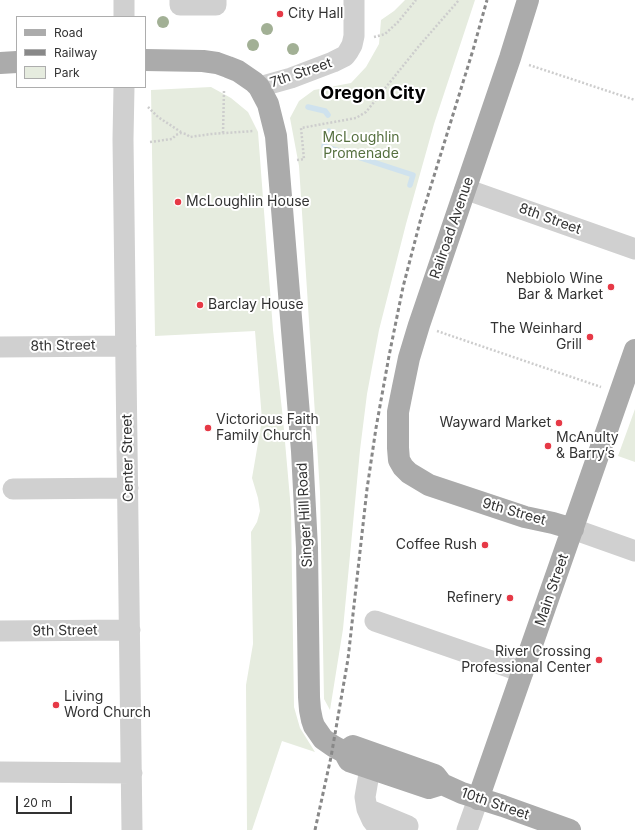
<!DOCTYPE html>
<meta charset="utf-8">
<style>
body{margin:0}
#map{position:relative;width:635px;height:830px;overflow:hidden;background:#fff;font-family:Inter,sans-serif}
canvas{display:block}
.legend{position:absolute;left:16px;top:16px;width:130px;height:72px;box-sizing:border-box;background:#fff;border:1px solid #adadad;margin:0;padding:5px 7px;list-style:none;font-size:12px;color:#333}
.legend li{display:flex;align-items:center;gap:8px;height:20px}
.legend b{width:20px;border:1px solid #adadad}
.scale{position:absolute;left:16px;top:796px;width:56px;height:18px;box-sizing:border-box;border:2px solid #333;border-top:0;padding-left:5px;font-size:12px;line-height:14px;white-space:nowrap;color:#333;-webkit-text-stroke:3px #fff;paint-order:stroke}
</style>
<div id="map">
<canvas width="635" height="830"></canvas>
<ul class="legend">
<li><b style="height:5px;background:#ababab"></b>Road</li>
<li><b style="height:5px;background:#888"></b>Railway</li>
<li><b style="height:11px;background:#e6ecdf"></b>Park</li>
</ul>
<div class="scale">20 m</div>
</div>
<script>
const c = document.querySelector('canvas').getContext('2d');
c.lineJoin = 'round';
function paint(path, color) { c.fillStyle = color; c.fill(path, 'evenodd'); }
const shape = rows => new Path2D(rows.map(r => 'M' + r).join(''));
function strokePath(path, color, width, dash) { c.strokeStyle = color; c.lineWidth = width; c.lineCap = dash ? 'butt' : 'round'; c.setLineDash(dash || []); c.stroke(path); }
function write(font, color, halo, rows, align = 'center') {
  c.font = font + ' Inter,sans-serif'; c.lineWidth = 4; c.setLineDash([]); c.textBaseline = 'middle'; c.strokeStyle = halo; c.fillStyle = color; for (const [text, x, y, turn = 0] of rows) {
    c.save(); c.translate(x, y); c.rotate((+turn || 0) * Math.PI / 180); c.textAlign = isNaN(turn) ? turn : align; if (halo) c.strokeText(text, 0, 0); c.fillText(text, 0, 0); c.restore();
  }
}
paint(shape([
 [405,0,475,0,434,124,406,224,379,330,367,394,360,450,343,629,330,710,324,699,320,492,299,166,290,118,299,101,314,90,351,83,366,67,379,44,381,20,394,11],
 [211,87,231,98,248,112,258,132,273,330,283,419,291,510,294,707,300,728,315,752,282,741,252,830,247,830,246,685,253,644,251,532,257,522,260,511,258,498,252,478,262,420,255,331,155,336,151,90],
 [635,409,635,462,618,456]
]), '#e6ecdf');
strokePath(shape([
 [308,107,325,111,328,115],
 [329,131,324,146,413,175,410,185]
]), '#cfe2ee', 5.5);
strokePath(shape([
 [374,37,378,36,385,34,398,22,416,0],
 [529,65,635,100],
 [148,107,158,117,181,132],
 [223,133,224,91],
 [150,142,172,139,176,135,181,133,186,134,190,137,211,134,254,131],
 [297,160,304,159,301,128,356,118,366,112,419,46,459,0],
 [437,331,601,387]
]), '#cdcdcd', 2.5, [2, 2]);
strokePath(shape([
 [124,0,124,17],
 [180,0,180,5,216,5,216,0],
 [124,87,123,139,132,830],
 [259,87,291,78,333,62,345,56,348,52,352,45,354,36,354,0],
 [465,189,635,249],
 [0,347,126,346],
 [13,489,128,488],
 [573,529,635,551],
 [375,621,523,672],
 [0,631,130,630],
 [370,768,365,797,367,809,372,820,380,830],
 [0,772,132,773],
 [367,809,408,826],
 [467,830,478,799]
]), '#d0d0d0', 21);
strokePath(shape([
 [528,0,510,58,419,325,409,358,403,387,398,412,398,448,399,460,403,467,409,473,429,485,525,517,553,523,573,529],
 [145,60,203,61,217,63,228,67,238,71,254,82,259,87,268,104,276,136,302,451,307,548,309,697,310,710,312,720,314,726,323,739,333,746,344,752,349,761,429,788,442,784],
 [0,63,17,62],
 [344,752,353,746,435,775,442,784,462,793,503,806,570,830],
 [478,799,635,350]
]), '#ababab', 22);
strokePath(shape([
 [315,830,331,757,348,659,367,489,376,428,389,356,403,287,421,218,473,50,487,0]
]), '#888', 3, [4, 3]);
c.fillStyle = '#a2b095';
for (const [x, y] of [
 [163,22],
 [267,29],
 [253,45],
 [293,49]
]) { c.beginPath(); c.arc(x, y, 6, 0, 2 * Math.PI); c.fill(); }
for (const [x, y, r, color] of [
 [280,14,4,"#e63946"],
 [178,202,4,"#e63946"],
 [611,287,4,"#e63946"],
 [200,305,4,"#e63946"],
 [590,337,4,"#e63946"],
 [559,423,4,"#e63946"],
 [208,428,4,"#e63946"],
 [548,446,4,"#e63946"],
 [485,545,4,"#e63946"],
 [510,598,4,"#e63946"],
 [599,660,4,"#e63946"],
 [56,705,4,"#e63946"]
]) { const dot = new Path2D(); dot.arc(x, y, r, 0, 2 * Math.PI); c.fillStyle = color; c.fill(dot); strokePath(dot, '#fff', 1.5); }
write('14px', '#333', '#fff', [
 ["City Hall",288,14],
 ["McLoughlin House",186,202],
 ["Nebbiolo Wine",603,279,"right"],
 ["Bar & Market",603,295,"right"],
 ["Barclay House",208,305],
 ["The Weinhard",582,329,"right"],
 ["Grill",582,345,"right"],
 ["Victorious Faith",216,420],
 ["Family Church",216,436],
 ["Wayward Market",551,423,"right"],
 ["McAnulty",556,438],
 ["& Barry’s",556,454],
 ["Coffee Rush",477,545,"right"],
 ["Refinery",502,598,"right"],
 ["River Crossing",591,652,"right"],
 ["Professional Center",591,668,"right"],
 ["Living",64,697],
 ["Word Church",64,713]
], 'left');
write('14px', '#333', '#fff', [
 ["7th Street",301,73,-19],
 ["8th Street",550,219,20],
 ["Railroad Avenue",452,228,-71],
 ["8th Street",63,346,-1],
 ["Center Street",128,458,-91],
 ["9th Street",514,512,16],
 ["Singer Hill Road",305,515,-93],
 ["Main Street",552,590,-71],
 ["9th Street",65,631,-1],
 ["10th Street",495,804,19]
]);
write('14px', '#56703f', '#fff', [
 ["McLoughlin",361,138],
 ["Promenade",361,154]
]);
write('bold 18px', '#000', '#fff', [
 ["Oregon City",373,94]
]);
</script>
